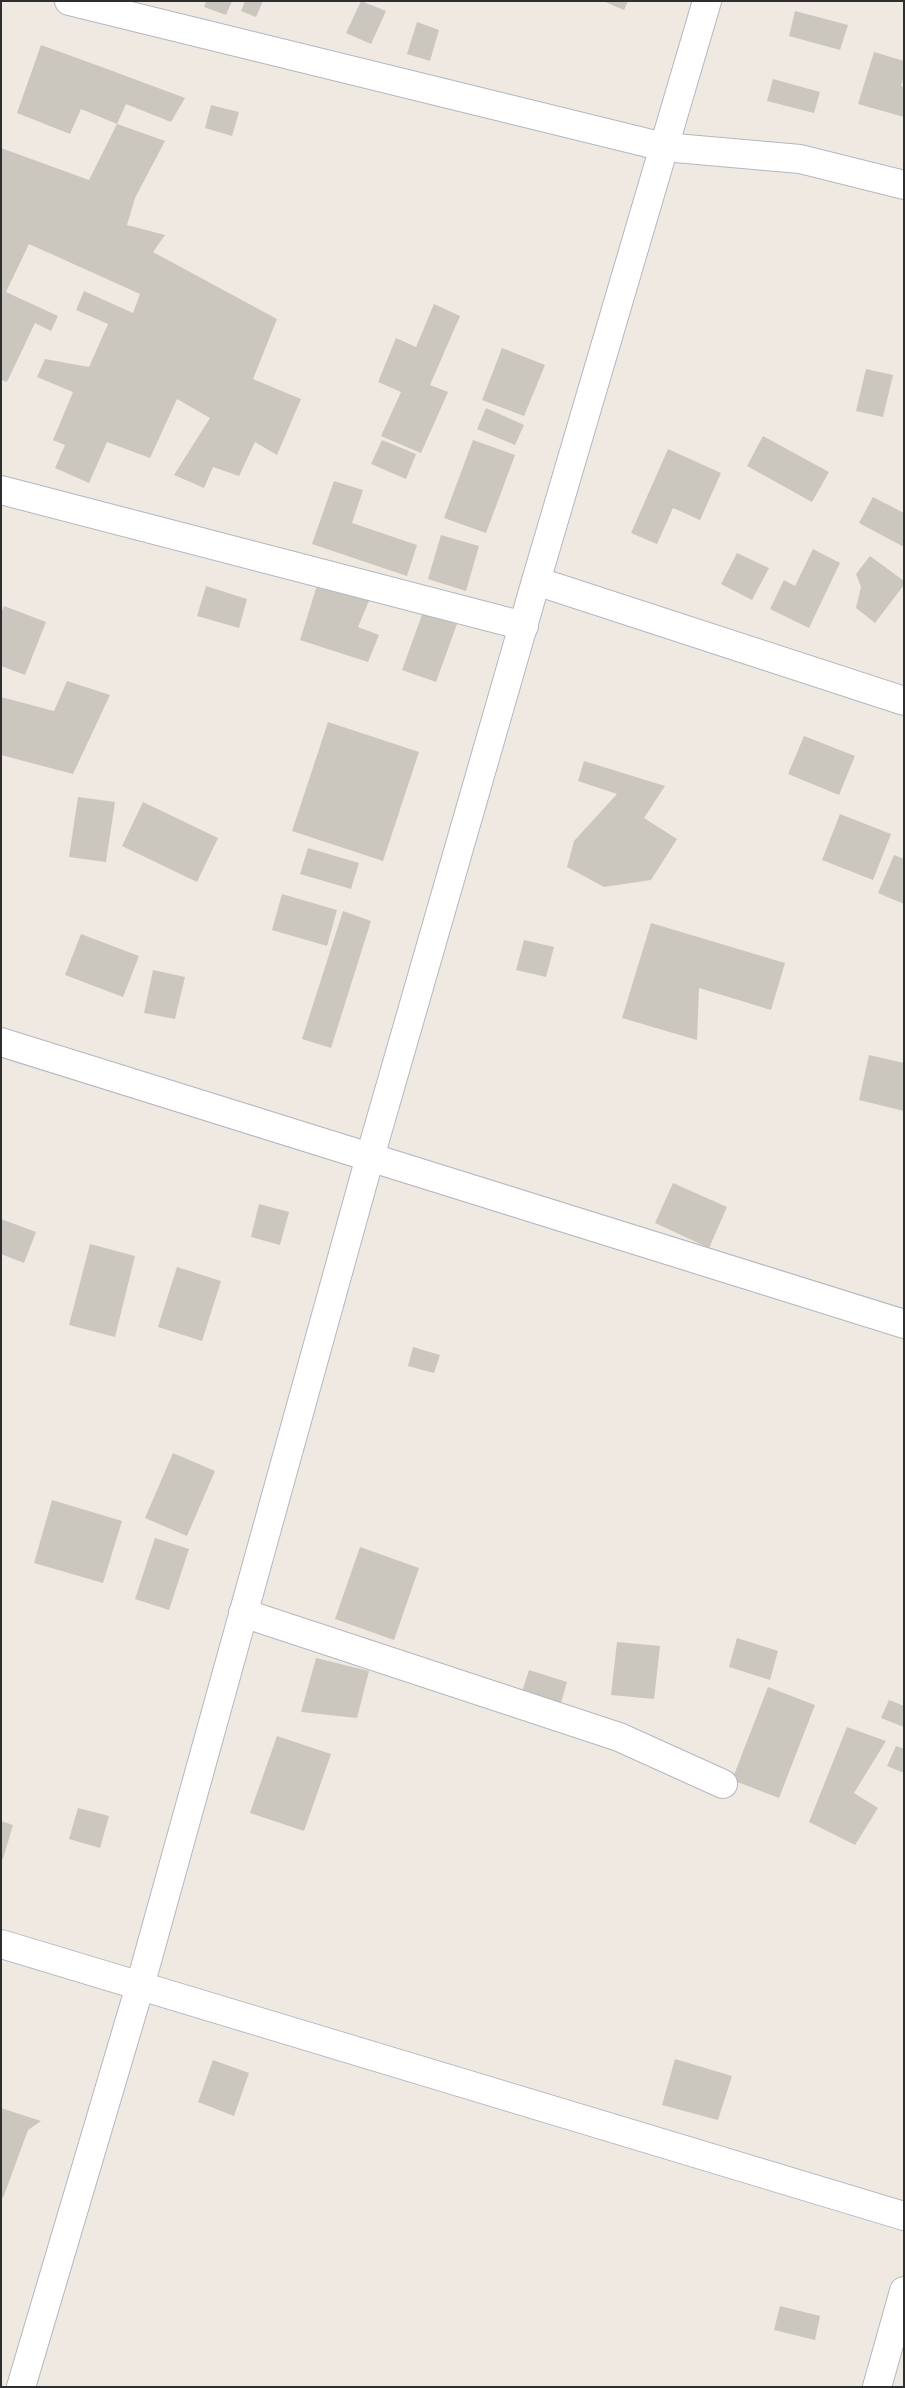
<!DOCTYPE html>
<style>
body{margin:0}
#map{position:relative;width:905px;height:2388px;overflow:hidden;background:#efe9e1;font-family:"Varela Round",sans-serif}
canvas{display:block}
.frame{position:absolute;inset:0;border:2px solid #2e2e2e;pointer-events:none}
</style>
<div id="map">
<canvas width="905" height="2388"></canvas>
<div class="frame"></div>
</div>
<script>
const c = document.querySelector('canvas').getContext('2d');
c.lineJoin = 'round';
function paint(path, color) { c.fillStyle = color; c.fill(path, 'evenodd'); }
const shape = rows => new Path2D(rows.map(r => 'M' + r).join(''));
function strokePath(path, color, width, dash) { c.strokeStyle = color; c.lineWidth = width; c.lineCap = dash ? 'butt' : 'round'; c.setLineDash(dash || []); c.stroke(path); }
paint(shape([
 [206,1,232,1,226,15,204,7],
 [245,1,263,1,256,17,241,11],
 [361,1,386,11,371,44,346,33],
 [603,1,628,1,624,10],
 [795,11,848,25,840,50,789,36],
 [417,22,439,30,430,61,407,54],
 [41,45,99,66,185,98,171,122,126,104,117,124,81,109,70,134,17,113],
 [874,52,904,61,904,76,901,86,904,87,904,117,858,104],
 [773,79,820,92,814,113,767,101],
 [211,105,239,112,232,136,205,128],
 [117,124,165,141,135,198,127,225,165,235,153,252,277,319,253,379,301,399,277,455,255,442,239,476,213,467,204,488,174,475,210,418,177,399,150,458,107,442,89,483,55,468,65,445,53,440,73,392,37,377,45,359,89,367,108,324,76,310,84,291,133,313,140,294,29,244,6,292,58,316,51,331,35,323,7,382,1,380,1,148,89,180],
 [434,304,460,316,430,385,448,392,421,453,381,436,401,392,378,382,396,338,416,347],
 [502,348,545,365,524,416,482,400],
 [866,369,893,375,883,417,856,411],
 [486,408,524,425,515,445,477,429],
 [763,436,829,472,812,502,747,466],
 [382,440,416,454,406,479,371,464],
 [473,440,515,455,486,533,444,518],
 [668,449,721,473,700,520,673,508,657,544,631,533],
 [334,481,363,490,352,523,417,545,407,576,312,544],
 [873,497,904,513,904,547,859,523],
 [441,535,479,546,466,591,428,579],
 [813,549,840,563,809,628,770,609,784,580,795,586],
 [737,553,769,568,752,600,721,584],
 [870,556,904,581,904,585,875,623,856,608,861,587,856,574],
 [319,579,371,596,358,627,379,635,368,662,300,640],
 [206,586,247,599,239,628,197,616],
 [4,606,46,622,25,675,1,666,1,613],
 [423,612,457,624,436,682,402,670],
 [67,681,110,695,73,774,1,755,1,697,54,711],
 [328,722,419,752,383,861,292,831],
 [804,736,855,756,839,795,788,774],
 [584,761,665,786,644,818,677,839,651,880,604,887,567,867,574,841,617,794,578,781],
 [78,797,115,802,106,862,69,857],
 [143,802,218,838,197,882,122,846],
 [840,814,891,834,873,880,822,860],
 [308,848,359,863,351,889,300,874],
 [894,855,904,859,904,904,878,893],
 [282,894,337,910,327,946,272,930],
 [343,911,371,921,331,1048,302,1039],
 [651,923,785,963,771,1010,699,988,697,1040,622,1018],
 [81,934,139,956,123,997,65,975],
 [524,940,554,947,546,977,516,970],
 [153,970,185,977,175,1019,144,1013],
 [869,1055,904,1063,904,1111,859,1100],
 [673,1183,727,1207,709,1248,655,1223],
 [259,1204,289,1212,280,1245,251,1237],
 [1,1219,36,1232,24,1263,1,1254],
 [90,1244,135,1256,115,1337,69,1325],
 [177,1267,221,1281,202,1341,158,1327],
 [413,1347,440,1355,434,1373,408,1366],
 [173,1453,215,1471,187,1536,145,1518],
 [52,1500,122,1521,103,1583,34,1563],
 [155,1538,189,1549,169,1610,135,1599],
 [360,1547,419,1568,394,1640,335,1619],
 [737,1638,778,1651,770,1680,729,1667],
 [617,1642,660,1646,654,1699,611,1695],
 [316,1658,369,1671,357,1718,301,1712],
 [529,1670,567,1682,558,1713,519,1701],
 [768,1687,815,1705,779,1798,732,1780],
 [889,1700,904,1706,904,1727,881,1718],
 [847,1727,886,1741,854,1793,878,1808,855,1845,809,1822],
 [277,1736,331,1754,304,1831,250,1813],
 [896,1746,904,1749,904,1773,887,1766],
 [78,1808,109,1816,100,1848,69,1839],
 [1,1821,13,1825,3,1859,1,1859],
 [675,2059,732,2076,718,2120,662,2105],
 [213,2060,249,2073,234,2116,198,2102],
 [1,2108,41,2121,28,2130,3,2198,1,2197],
 [780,2306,820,2316,815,2340,774,2330]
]), '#cbc7bf');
const minor = shape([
 [69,1,664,147,800,159,904,185],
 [1,490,524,626],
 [536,581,904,701],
 [1,1042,904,1324],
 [243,1613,619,1737,723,1784],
 [1,1944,904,2216],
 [877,2387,904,2291]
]);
const secondary = shape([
 [21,2387,140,1986,370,1157,536,581,707,1]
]);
strokePath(minor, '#b4b7c1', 30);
strokePath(secondary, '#b4b7c1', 30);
strokePath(minor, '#fff', 28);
strokePath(secondary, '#fff', 28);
</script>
